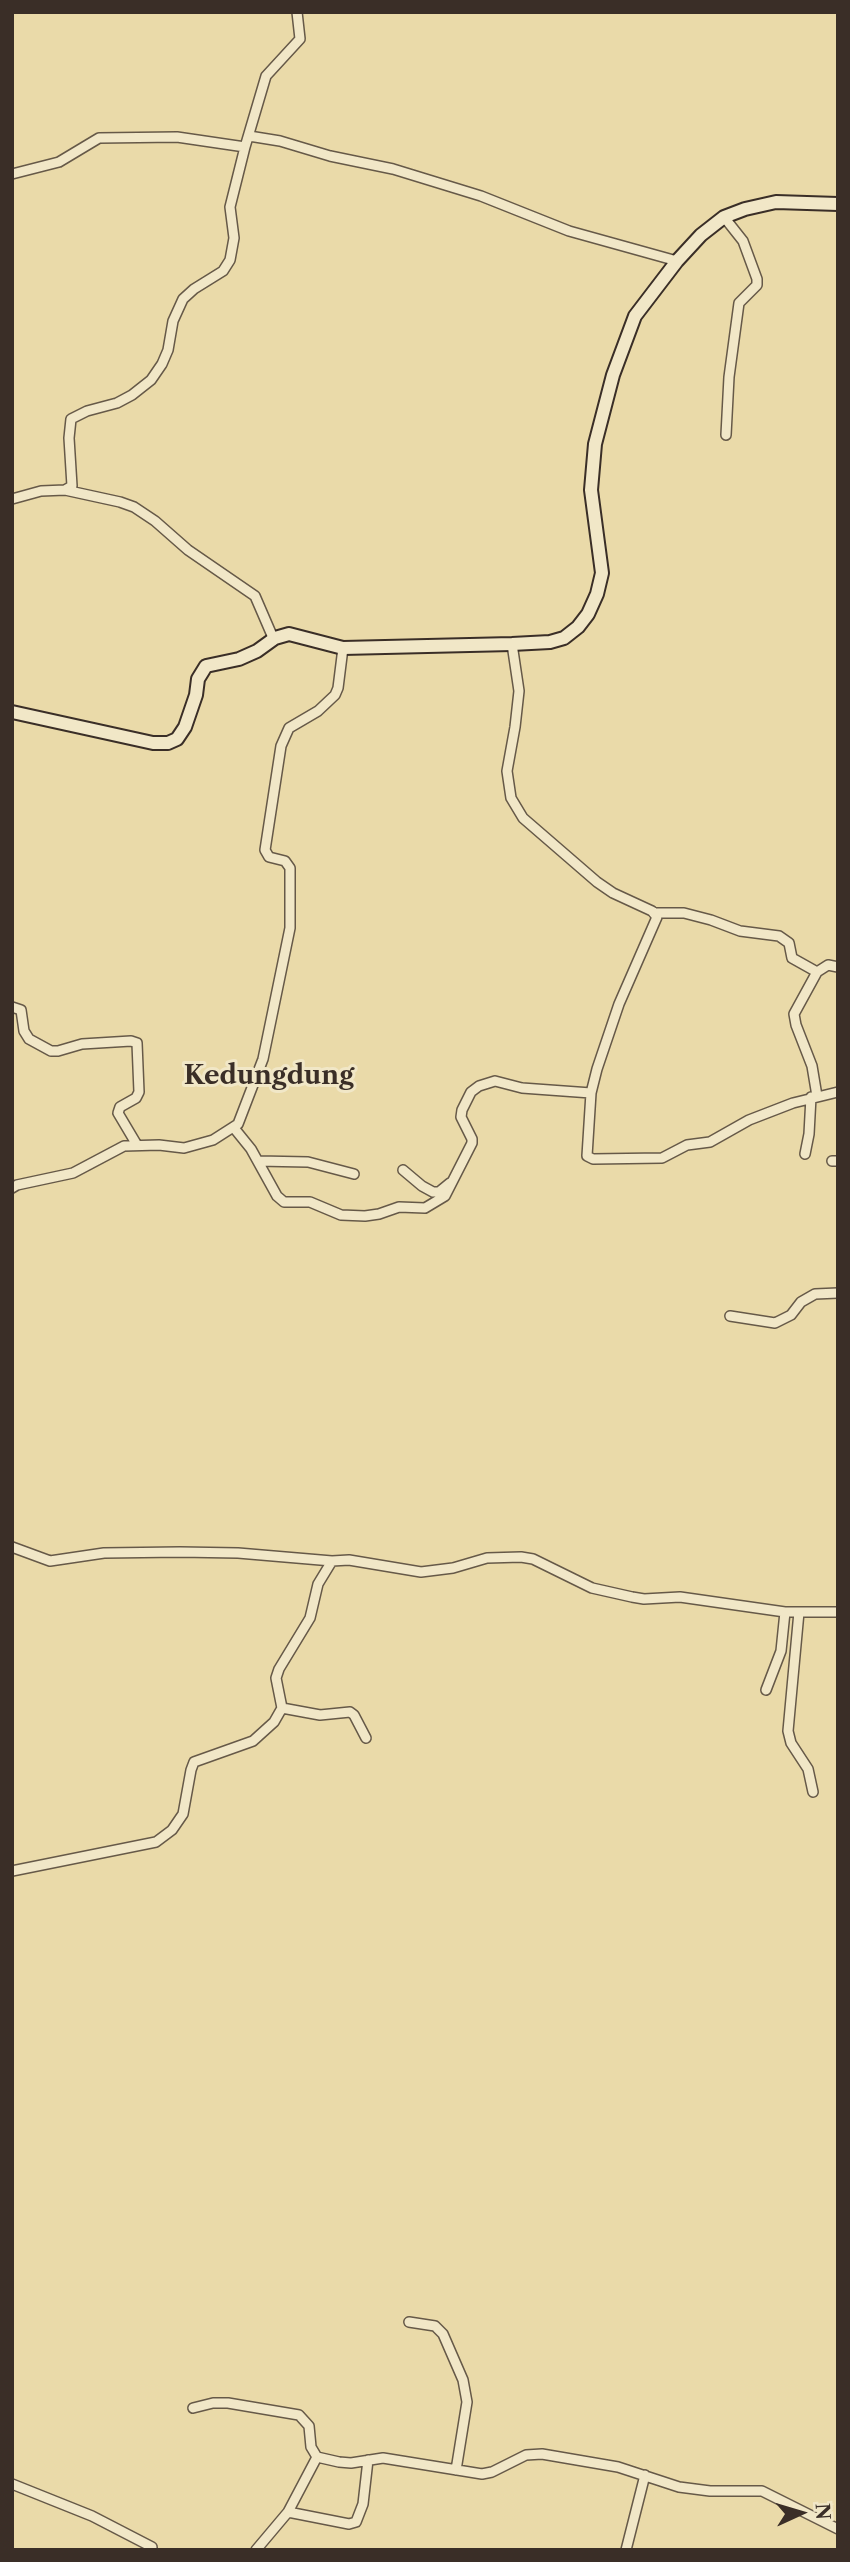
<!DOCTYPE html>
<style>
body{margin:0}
#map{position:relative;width:850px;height:2562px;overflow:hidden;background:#eadaa9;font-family:"Libre Caslon Text",serif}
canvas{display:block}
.frame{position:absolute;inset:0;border:14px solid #3a2e27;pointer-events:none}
.north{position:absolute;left:766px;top:2478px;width:70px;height:70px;-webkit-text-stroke:5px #f1e7c7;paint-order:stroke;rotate:86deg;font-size:19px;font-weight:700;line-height:28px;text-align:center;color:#3a2e27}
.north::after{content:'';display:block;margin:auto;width:24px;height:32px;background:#3a2e27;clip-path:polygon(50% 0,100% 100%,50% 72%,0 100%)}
</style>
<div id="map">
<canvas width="850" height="2562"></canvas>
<div class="frame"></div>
<div class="north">N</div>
</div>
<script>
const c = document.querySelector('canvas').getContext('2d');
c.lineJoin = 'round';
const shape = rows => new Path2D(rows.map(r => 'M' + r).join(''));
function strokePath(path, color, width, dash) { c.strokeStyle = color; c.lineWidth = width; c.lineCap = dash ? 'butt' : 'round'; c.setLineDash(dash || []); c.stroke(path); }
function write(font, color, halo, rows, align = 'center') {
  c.font = font + ' "Libre Caslon Text",serif'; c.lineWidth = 6; c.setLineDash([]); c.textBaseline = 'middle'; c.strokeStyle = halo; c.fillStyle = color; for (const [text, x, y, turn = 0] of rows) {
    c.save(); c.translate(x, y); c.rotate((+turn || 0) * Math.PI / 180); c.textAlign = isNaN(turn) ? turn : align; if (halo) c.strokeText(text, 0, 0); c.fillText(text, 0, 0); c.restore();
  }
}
const street = shape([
 [249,136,280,141,330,156,393,169,481,196,569,231,677,261],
 [12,174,59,162,99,138,177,137,245,147],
 [724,217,743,241,757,279,757,285,739,303,729,377,726,435],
 [65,490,120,502,134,507,155,521,188,550,255,596,274,640],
 [12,499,41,491,65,490,72,486,69,438,71,419,87,411,117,403,132,395,151,380,162,364,168,350,173,321,183,299,194,289,223,271,230,260,234,238,230,207,245,147,266,76,300,39,297,12],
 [512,644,519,691,515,727,507,771,511,798,523,818,597,882,613,893,652,911,657,917,619,1004,597,1069,591,1093,587,1156,593,1159,662,1158,687,1145,710,1142,749,1120,793,1103,838,1092],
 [656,913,684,913,711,920,740,931,779,936,789,943,792,958,817,972],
 [12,1007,21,1010,24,1031,29,1039,51,1051,58,1051,82,1044,131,1041,137,1043,139,1092,136,1098,120,1107,118,1113,137,1145],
 [817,1096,812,1066,796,1025,794,1014,817,972,828,965,838,967],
 [234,1128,251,1149,277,1196,284,1202,310,1202,341,1215,365,1216,379,1214,399,1207,425,1208,445,1196,472,1143,472,1139,461,1117,462,1110,471,1092,479,1086,495,1081,522,1088,591,1093],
 [805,1154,809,1134,811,1097],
 [258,1161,308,1162,354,1174],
 [832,1161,838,1161],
 [403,1170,422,1186,433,1192,439,1192,450,1183],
 [12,1188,17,1185,73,1173,124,1146,159,1145,184,1148,213,1140,238,1124,263,1059,290,928,290,868,285,861,269,857,265,850,281,746,289,728,318,711,335,695,338,688,343,648],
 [730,1316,775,1323,791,1315,801,1302,815,1294,838,1293],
 [12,1547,50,1561,104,1553,180,1552,238,1553,332,1561],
 [799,1612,788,1731,791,1743,808,1769,813,1792],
 [766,1690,781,1651,785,1612],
 [282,1708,320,1715,350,1712,354,1715,366,1738],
 [12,1871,156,1842,172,1830,183,1814,191,1770,194,1762,253,1741,274,1722,282,1708,276,1678,279,1669,310,1618,318,1584,332,1561,349,1560,421,1572,453,1568,487,1558,521,1557,533,1559,592,1588,632,1597,644,1599,680,1597,785,1612,838,1612],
 [409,2322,435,2326,443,2334,463,2380,467,2402,456,2470],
 [193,2408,213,2403,228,2403,299,2415,309,2426,311,2447,317,2457,339,2462,351,2463,383,2458,482,2474,492,2472,526,2455,542,2454,618,2467,679,2487,710,2491,762,2491,838,2529],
 [12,2484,92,2516,152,2547],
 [288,2512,349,2524,356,2522,363,2504,368,2460],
 [256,2550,288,2512,317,2457],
 [626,2550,645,2475]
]);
const secondary = shape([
 [12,712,153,743,168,743,177,739,185,727,196,695,198,679,206,666,239,659,257,651,275,638,289,634,343,648,512,644,550,642,564,638,578,627,588,614,597,594,602,573,591,490,595,444,613,375,635,316,677,261,701,235,724,217,745,209,776,202,838,204]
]);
strokePath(street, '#665948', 12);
strokePath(secondary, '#3a2e27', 16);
strokePath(street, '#f1e7c7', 9);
strokePath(secondary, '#f1e7c7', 12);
write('bold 26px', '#3a2e27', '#f1e7c7', [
 ["Kedungdung",269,1076]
]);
</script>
